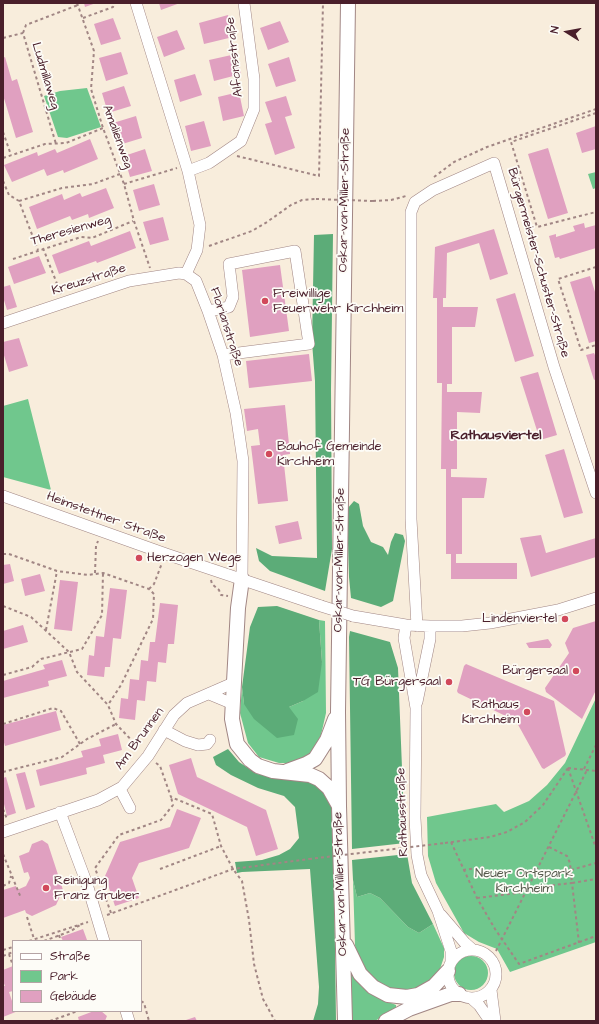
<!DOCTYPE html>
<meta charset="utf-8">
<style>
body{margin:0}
#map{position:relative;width:599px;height:1024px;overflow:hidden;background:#f8eddc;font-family:"Architects Daughter",sans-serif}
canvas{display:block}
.frame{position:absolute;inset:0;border:4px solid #4a1f2b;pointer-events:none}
.legend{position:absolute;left:12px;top:940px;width:130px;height:72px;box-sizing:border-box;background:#fdfcf7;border:1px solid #b5a4a5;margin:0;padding:5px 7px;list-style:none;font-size:12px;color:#4a1f2b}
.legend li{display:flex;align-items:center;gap:8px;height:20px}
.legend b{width:20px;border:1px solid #b5a4a5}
.north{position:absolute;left:547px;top:12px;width:40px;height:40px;-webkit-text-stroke:3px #fdfcf7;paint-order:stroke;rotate:281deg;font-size:11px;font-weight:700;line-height:16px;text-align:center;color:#4a1f2b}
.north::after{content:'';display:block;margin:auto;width:14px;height:18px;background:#4a1f2b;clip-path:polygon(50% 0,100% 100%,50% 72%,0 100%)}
</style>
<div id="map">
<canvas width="599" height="1024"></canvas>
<div class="frame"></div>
<ul class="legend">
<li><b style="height:5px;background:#fff"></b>Straße</li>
<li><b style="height:11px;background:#70c78d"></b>Park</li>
<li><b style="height:11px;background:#e0a0c0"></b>Gebäude</li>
</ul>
<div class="north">N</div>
</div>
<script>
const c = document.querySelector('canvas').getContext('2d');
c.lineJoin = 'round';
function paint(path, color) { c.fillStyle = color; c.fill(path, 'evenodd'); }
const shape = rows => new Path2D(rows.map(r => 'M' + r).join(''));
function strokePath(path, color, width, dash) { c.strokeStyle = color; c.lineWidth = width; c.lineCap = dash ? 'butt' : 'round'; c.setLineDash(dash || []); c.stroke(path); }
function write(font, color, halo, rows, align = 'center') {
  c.font = font + ' "Architects Daughter",sans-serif'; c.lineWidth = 3.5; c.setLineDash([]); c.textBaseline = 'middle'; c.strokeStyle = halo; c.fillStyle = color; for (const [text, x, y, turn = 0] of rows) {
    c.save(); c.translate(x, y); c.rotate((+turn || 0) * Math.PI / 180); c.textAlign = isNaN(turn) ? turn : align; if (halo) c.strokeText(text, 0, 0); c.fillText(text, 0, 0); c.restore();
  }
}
paint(shape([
 [87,88,101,127,67,138,58,137,44,96,60,91],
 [596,172,596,188,593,189,588,174],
 [28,399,51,490,3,477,3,406],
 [319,620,325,621,326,713,321,735,311,753,297,763,279,763,259,757,248,743,240,713,242,687,244,704,289,707,303,701,322,662],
 [596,698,596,942,510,972,497,949,479,942,464,933,436,883,428,856,427,817,496,804,504,812,529,801,547,785,565,763],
 [353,880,357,897,370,893,380,898,408,927,419,933,433,924,444,948,444,957,437,978,416,991,389,989,376,983,366,973,357,957,355,945],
 '454 973a17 17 0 1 1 34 0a17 17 0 1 1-34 0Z',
 [350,967,355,978,362,987,381,999,396,1005,396,1008,375,1021,351,1021]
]), '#70c78d');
paint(shape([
 [333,234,331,389,332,549,325,591,270,571,259,561,256,548,272,556,317,558,315,381,312,342,314,235],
 [354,501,359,504,363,526,371,542,383,547,388,555,391,542,395,533,403,535,405,541,393,601,381,607,351,598,349,577,347,509],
 [277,606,319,620,322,662,318,692,303,701,289,707,298,719,294,735,277,738,254,719,244,704,242,687,250,627,258,607],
 [350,631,390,642,398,668,405,843,352,849,349,637],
 [228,749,239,762,257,774,315,780,333,804,336,1021,313,1021,318,1004,319,987,310,869,242,872,237,873,235,862,262,860,279,855,290,849,299,838,295,807,284,796,258,788,231,775,216,765,213,757],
 [407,854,412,883,433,924,419,933,408,927,380,898,370,893,357,897,353,880,352,860]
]), '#5cac78');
paint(shape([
 [84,3,96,3,85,7],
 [159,3,180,3,161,10],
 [228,15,233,37,204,44,199,23],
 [113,18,121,39,101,45,94,24],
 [280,21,289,42,268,50,260,28],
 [177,30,185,49,164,57,157,37],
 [121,52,128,74,106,81,99,58],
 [236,54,241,74,214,81,209,60],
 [5,57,12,81,17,79,33,132,16,138,3,95,3,58],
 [289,57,296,81,276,87,268,64],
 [195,74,202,95,180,102,174,80],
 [124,86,131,106,108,113,102,93],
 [239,92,244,116,223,121,218,97],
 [286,96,292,115,285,117,295,148,275,155,265,124,272,122,265,102],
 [136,116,142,138,119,145,113,123],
 [204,121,211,146,191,151,185,126],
 [596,126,596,149,582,153,576,133],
 [90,139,98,159,64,173,63,170,47,176,44,169,12,182,4,165,37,152,38,156,55,149,57,153],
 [548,148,568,213,548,219,528,154],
 [145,149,152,171,130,177,124,156],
 [154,184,160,205,139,211,133,190],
 [106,188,114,208,89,218,88,214,72,220,70,216,37,229,29,207,62,194,64,200,80,193,82,197],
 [163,217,169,240,150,245,143,222],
 [584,223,585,228,596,225,596,248,560,259,559,257,555,258,549,236,556,234,556,237,575,231,573,226],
 [494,229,508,274,490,280,479,243,447,253,446,298,443,298,443,307,478,307,475,327,452,327,452,384,447,384,447,392,482,392,480,413,457,412,457,469,451,469,451,477,487,478,484,498,462,498,462,554,456,554,456,563,517,563,517,579,451,579,451,554,446,554,446,469,441,469,442,383,437,383,437,298,433,298,435,247],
 [130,231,136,248,97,263,96,261,59,274,52,255,89,241,91,246],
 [39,256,46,273,14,284,8,267],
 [280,265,289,331,250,337,242,270],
 [590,276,596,295,596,341,589,343,570,282],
 [10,285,17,307,7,310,3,297,3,287],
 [515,293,534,356,515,362,496,299],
 [19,338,28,366,9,372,3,352,3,342],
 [594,353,596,357,596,379,594,380,586,355],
 [309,354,312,381,249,388,246,361],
 [538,372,557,435,540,440,520,377],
 [285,405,290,454,283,455,288,501,258,504,251,446,260,445,258,429,247,431,244,409],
 [564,449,583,513,564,518,545,455],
 [298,521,302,539,279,544,275,526],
 [541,535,546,553,596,538,596,557,531,577,520,538],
 [10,564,14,581,3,584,3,565],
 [40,574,45,591,25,596,21,579],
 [60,580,78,582,72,631,54,629],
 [110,588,127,590,121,639,113,638,110,667,105,667,104,677,87,675,89,655,94,656,96,636,104,637],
 [160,603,178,605,174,644,168,644,166,663,158,662,156,682,147,681,145,701,137,700,135,720,119,718,121,698,128,699,130,679,139,680,141,660,148,661,150,642,155,642],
 [596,621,596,690,582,719,546,692,545,688,569,653,565,643,573,628],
 [23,625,28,642,3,649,3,631],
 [548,639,552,645,550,648,529,648,526,643],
 [62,660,67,676,48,681,49,686,3,698,3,681,45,669,43,665],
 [466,664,554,701,566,754,565,756,544,769,542,768,516,721,458,693,457,691,464,666],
 [56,711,61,730,5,746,3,739,3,725],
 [118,734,122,750,103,755,105,763,86,768,87,774,40,786,36,770,83,757,81,751,101,746,99,739],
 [191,758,197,777,266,810,278,849,256,856,247,827,178,794,169,765],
 [25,772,35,807,26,810,16,774],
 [6,777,16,813,7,816,3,800,3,778],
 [177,809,201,818,189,848,139,863,132,878,139,898,115,906,105,876,120,842,170,827],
 [42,840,48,844,63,890,56,905,32,916,26,913,25,910,3,918,3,890,16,886,17,890,26,886,30,878,28,872,24,873,19,856,29,852,32,844],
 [83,929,87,940,85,941,63,941,61,937],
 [13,966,13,991,9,992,13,1004,13,1011,18,1011,3,1017,3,986,5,986,3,981,3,970],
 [94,1011,101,1011,107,1016,105,1021,79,1021,78,1017],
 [195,1017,197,1021,183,1021]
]), '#e0a0c0');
const minor = shape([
 [136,3,188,171,200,225,197,250,186,274,196,281,208,311,223,355,236,413,243,461,242,579],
 [188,171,209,163,241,141,254,109,254,79,244,3],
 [208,311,229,307,233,297,229,264,295,251,309,344,223,355],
 [3,323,129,281,179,273,186,274],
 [3,496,166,554,321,606],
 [353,616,406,625,430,626,462,626,490,623,558,610,596,598],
 [406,625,404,638,416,708,415,818,417,855,421,875,438,911,451,951,451,961],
 [417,626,411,519,411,212,415,202,433,190,494,163,554,367,596,493],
 [209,694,233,704],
 [417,702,430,639,430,626],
 [164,730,185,741,198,745,207,744,210,740],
 [120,789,130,808],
 [60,812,87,884,104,941],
 [3,832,98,800,122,787,148,756,174,715,187,703,233,683],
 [441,915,465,943,473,950],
 '448 974a24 24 0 1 1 48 0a24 24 0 1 1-48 0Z',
 [491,990,495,1021],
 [471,998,479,1005,490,1021],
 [126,1011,129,1021]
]);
const major = shape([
 [242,579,238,608,232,719,237,744,250,760,258,766,273,771,310,775,319,779,329,788,338,804],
 [287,771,306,764,315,759,327,740,335,719],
 [346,945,360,974,373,987,388,995,407,997,418,995,434,986,448,971],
 [345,1021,339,806,338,711,348,3],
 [386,1021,409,1009,451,994,459,994]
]);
strokePath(minor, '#a18684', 12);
strokePath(major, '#a18684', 16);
strokePath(shape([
 [77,3,94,51,91,89,103,128,124,184,134,221,150,268],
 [83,18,113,7,114,3],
 [23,33,26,25,78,5],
 [3,38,23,33,56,144],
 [596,113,511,142,537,227,596,212],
 [3,132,11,155],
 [237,156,319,176,323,3],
 [3,158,45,144,66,143,103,128],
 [434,177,454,162,487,147,596,109],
 [3,181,9,195,19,201,38,250],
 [124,184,177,168],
 [19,201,62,188,93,184,120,174],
 [373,201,391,200,406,196],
 [209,246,252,231,267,222,291,205,302,200,316,199],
 [43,248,61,294],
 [13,259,81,237,92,238,133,221],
 [596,267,558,279,581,350,596,345],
 [3,554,9,554,57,571,88,575,103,573,149,589,154,594,153,619,121,685,108,705],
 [216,561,218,554,232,559],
 [95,573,96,546,98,541],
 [211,580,212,584,219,590,221,595,228,596],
 [149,589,154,584,162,563],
 [3,606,31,617,69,652,77,672,108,705,116,724,140,749],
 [46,630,57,571],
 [3,675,32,667,41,659,82,649,102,615,103,573],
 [3,724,53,708,61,711,80,744],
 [156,763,160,766,171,797,212,814,221,846,233,869,242,881,249,920,254,964,263,999,275,1021],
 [568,768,596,848],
 [568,768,596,771],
 [584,769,596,745],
 [3,772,62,757,87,739,116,724],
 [3,809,7,819],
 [451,842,477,898,495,929,519,964,596,936],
 [445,843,490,837,507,832,525,822,543,805,568,768],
 [549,847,567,856,570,863,572,883,596,879],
 [3,854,21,898],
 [160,869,221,846],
 [463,870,486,867],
 [571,870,596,863],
 [3,886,9,883,11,876],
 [528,888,572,883,579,943],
 [477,898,525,892],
 [111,913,95,868,119,835,161,820,173,805,171,797],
 [107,915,233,869,309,859],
 [27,917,34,939],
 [59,935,61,941],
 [29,941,88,922],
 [44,941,71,931,80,925],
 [3,950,13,947],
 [496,951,587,770],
 [9,954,13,966],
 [3,956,13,952],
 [141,1001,144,1003,149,1021],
 [50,1021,78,1011]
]), '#a18684', 2, [3, 3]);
strokePath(minor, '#fff', 11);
strokePath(major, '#fff', 14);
const minorBridge = shape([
 [321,606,353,616]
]);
strokePath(minorBridge, '#a18684', 12, []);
strokePath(shape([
 [316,199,373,201],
 [309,859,445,843]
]), '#a18684', 2, [3, 3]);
strokePath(minorBridge, '#fff', 11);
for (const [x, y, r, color] of [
 [265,301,4,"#d1495b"],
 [269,454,4,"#d1495b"],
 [139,558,4,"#d1495b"],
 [565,619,4,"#d1495b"],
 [576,671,4,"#d1495b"],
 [449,682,4,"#d1495b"],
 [527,712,4,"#d1495b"],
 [46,888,4,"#d1495b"]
]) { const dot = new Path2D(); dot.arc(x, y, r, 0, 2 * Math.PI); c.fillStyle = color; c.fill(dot); strokePath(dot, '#fdfcf7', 1.5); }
write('13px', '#4a1f2b', '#fdfcf7', [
 ["Alfonsstraße",235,57,-96],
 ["Ludmillaweg",45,76,73],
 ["Amalienweg",117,137,70],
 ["Oskar-von-Miller-Straße",345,200,-89],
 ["Theresienweg",71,231,-16],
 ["Bürgermeister-Schuster-Straße",538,263,74],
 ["Kreuzstraße",89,280,-18],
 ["Florianstraße",226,327,72],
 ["Heimstettner Straße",106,518,20],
 ["Oskar-von-Miller-Straße",340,560,-89],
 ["Am Brunnen",140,739,-54],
 ["Rathausstraße",403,812,-92],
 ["Oskar-von-Miller-Straße",341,884,-92]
]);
write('13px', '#4a1f2b', '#fdfcf7', [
 ["Freiwillige",273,294],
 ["Feuerwehr Kirchheim",273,309],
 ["Bauhof Gemeinde",277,447],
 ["Kirchheim",277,462],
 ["Herzogen Wege",147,558],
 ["Lindenviertel",557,619,"right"],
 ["Bürgersaal",568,671,"right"],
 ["TG Bürgersaal",441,682,"right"],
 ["Rathaus",519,705,"right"],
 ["Kirchheim",519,720,"right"],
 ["Reinigung",54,881],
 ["Franz Gruber",54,896]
], 'left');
write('13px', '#575a4d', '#fdfcf7', [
 ["Neuer Ortspark",524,874],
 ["Kirchheim",524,889]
]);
write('bold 14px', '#4a1f2b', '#fdfcf7', [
 ["Rathausviertel",496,436]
]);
</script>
